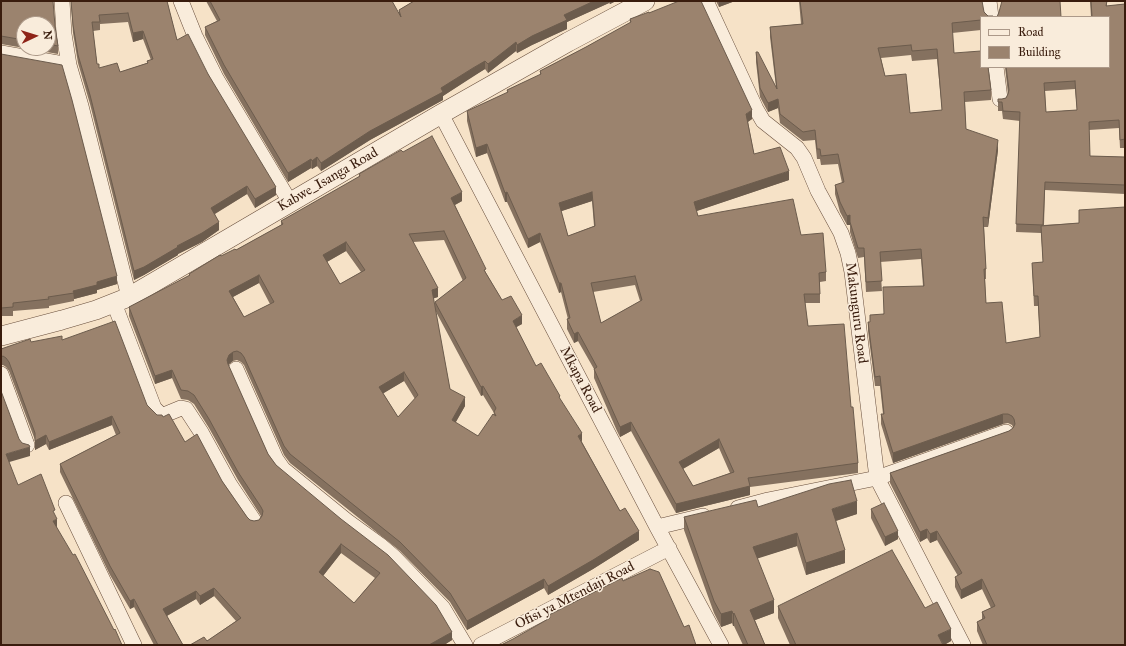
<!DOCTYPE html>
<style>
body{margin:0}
#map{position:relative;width:1126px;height:646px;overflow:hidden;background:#f6e2c7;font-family:"IM FELL Great Primer",serif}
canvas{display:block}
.frame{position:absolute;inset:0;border:2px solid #391c0d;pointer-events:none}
.legend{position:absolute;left:980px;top:16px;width:130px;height:52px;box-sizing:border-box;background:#f9ecdb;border:1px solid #ac9989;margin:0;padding:5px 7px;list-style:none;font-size:12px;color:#391c0d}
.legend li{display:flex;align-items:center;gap:8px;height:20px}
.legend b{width:20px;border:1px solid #ac9989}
.north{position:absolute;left:16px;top:16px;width:40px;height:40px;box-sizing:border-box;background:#f9ecdb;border:1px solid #ac9989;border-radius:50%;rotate:86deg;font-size:11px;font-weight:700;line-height:16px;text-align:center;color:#391c0d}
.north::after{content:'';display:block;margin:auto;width:14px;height:18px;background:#8f2418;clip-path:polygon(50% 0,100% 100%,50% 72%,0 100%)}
</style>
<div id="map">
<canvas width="1126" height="646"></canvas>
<div class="frame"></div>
<ul class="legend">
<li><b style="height:5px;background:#f9ecdb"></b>Road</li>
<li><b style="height:11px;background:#9b836e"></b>Building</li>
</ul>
<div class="north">N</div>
</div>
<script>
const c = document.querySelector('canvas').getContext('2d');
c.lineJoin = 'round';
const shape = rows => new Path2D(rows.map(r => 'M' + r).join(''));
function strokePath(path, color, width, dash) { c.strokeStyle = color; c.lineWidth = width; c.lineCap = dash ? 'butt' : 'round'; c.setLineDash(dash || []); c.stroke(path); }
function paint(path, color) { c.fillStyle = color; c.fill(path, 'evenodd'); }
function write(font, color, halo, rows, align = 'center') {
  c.font = font + ' "IM FELL Great Primer",serif'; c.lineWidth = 3; c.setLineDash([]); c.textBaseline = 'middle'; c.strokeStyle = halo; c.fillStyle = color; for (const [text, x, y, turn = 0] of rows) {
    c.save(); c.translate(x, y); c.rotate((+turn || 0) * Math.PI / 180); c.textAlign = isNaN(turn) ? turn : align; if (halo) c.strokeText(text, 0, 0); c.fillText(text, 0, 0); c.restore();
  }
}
const minor = shape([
 [62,1,64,34,69,65,81,106,129,297],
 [181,1,195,36,216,78,290,202],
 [706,1,756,109,763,121,797,148,804,158,818,191,841,233,848,253,852,272,877,478,963,645],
 [989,1,991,17],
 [1,53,69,65],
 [996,67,1000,99],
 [441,114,657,527,721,645],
 [114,303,154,408,161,415,164,415,181,408,186,409,201,432,230,485,254,521],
 [236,369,276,459,283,469,347,521,380,545,394,557,443,608,465,645],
 [1,374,27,445],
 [66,503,134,645],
 [738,508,768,500,877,478,1006,432],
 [657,527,703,516],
 [481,645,669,548]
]);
const tertiary = shape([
 [1,336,62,320,96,310,129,297,441,114,568,42,645,1]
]);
strokePath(minor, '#684e3c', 16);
strokePath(tertiary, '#684e3c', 20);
strokePath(minor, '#f9ecdb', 15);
strokePath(tertiary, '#f9ecdb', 19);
paint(shape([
 [1,1,55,26,58,46,58,54,24,48,48,48,48,24,24,24,24,48,1,44],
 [71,1,167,1,177,40,208,74,276,195,255,208,247,194,215,214,219,230,202,242,178,254,178,255,144,275,134,280,90,104,78,63,73,33],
 [128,22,133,42,143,39,151,60,147,61,147,63,120,72,99,68,97,64,93,31,100,30,100,24],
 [206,1,392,1,399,15,399,10,414,1,616,1,610,4,609,3,567,22,567,29,532,45,517,53,516,51,488,73,485,69,473,76,443,96,443,100,370,140,321,171,317,166,312,169,311,168,288,182,224,74,205,35,205,27,217,21],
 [716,1,735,1,719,7],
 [799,1,982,1,981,30,952,33,954,53,991,90,991,100,965,102,966,129,998,150,988,227,984,227,986,269,986,279,985,279,986,303,1006,343,1040,337,1038,306,1034,306,1032,263,1043,262,1041,233,1016,232,1020,121,1003,119,1002,111,998,111,998,99,1002,99,1006,98,1008,94,1005,67,1109,67,1109,17,1091,17,1090,1,1107,1,1107,6,1125,4,1125,148,1120,148,1119,128,1089,130,1090,156,1125,157,1125,194,1045,190,1044,225,1079,223,1079,210,1125,645,983,645,977,631,977,622,982,619,982,612,991,608,982,589,961,599,955,587,955,577,958,576,937,540,930,543,927,538,920,542,890,483,890,473,1009,431,1013,428,1013,427,1012,425,1008,423,1003,424,893,463,881,424,881,414,883,414,880,386,875,386,868,331,868,322,870,322,883,314,923,286,921,259,880,262,882,291,866,292,864,257,858,258,850,232,850,225,847,225,840,212,835,194,835,185,842,183,838,164,821,165,820,159,817,159,815,140,803,141,780,123,778,108,768,112,760,97,756,62,756,52,776,87,770,37,770,27,801,24],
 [911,55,912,61,937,59,942,110,910,113,885,76,881,58],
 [1075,89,1077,110,1046,112,1045,91],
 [649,13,752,119,748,122,754,154,789,180,696,211,698,216,801,235,826,272,826,281,820,282,820,303,805,303,808,326,851,407,858,463,858,473,750,487,750,495,676,513,631,431,620,437,617,431,594,378,594,369,578,341,574,343,567,329,567,319,568,319,561,292,559,293,540,242,528,248,507,202,505,202,487,153,476,157,467,121,467,111,507,93,507,90,540,75,540,71,586,47,630,23,630,19],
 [592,201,594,226,568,236,561,211],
 [635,285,640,301,601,323,593,292],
 [719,448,730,473,693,486,683,469],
 [1,54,117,284,97,290,97,293,74,299,74,301,49,306,49,308,13,311,13,316,1,316],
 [403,152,462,201,455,205,486,273,502,300,522,324,516,327,536,366,560,399,582,442,620,511,639,540,593,569,548,595,544,588,467,630,450,602,400,551,290,463,284,455,244,365,241,362,237,360,233,361,228,365,268,454,276,465,452,640,444,645,190,645,207,641,236,621,214,596,200,605,196,599,167,616,183,645,154,645,134,607,130,609,110,575,60,472,60,464,116,435,112,425,49,450,46,444,35,450,35,440,9,371,6,367,3,365,1,365,1,349,31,342,62,340,147,405,185,442,222,481,247,517,250,520,254,521,259,520,261,516,238,480,209,428,194,404,188,400,181,399,172,378,155,384,129,316,129,307,189,276,189,274,221,256,236,250,281,225,281,221,359,177,359,174],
 [444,240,463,281,435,302,435,310,481,396,483,395,494,413,494,414,478,436,455,423,465,406,450,389,433,298,438,297,413,242],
 [346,251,361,272,340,284,327,262],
 [259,283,270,304,244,317,233,297],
 [404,381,415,399,398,417,383,393],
 [341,553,375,578,354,603,323,576],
 [758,507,857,514,836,521,845,563,806,575,797,546,757,558,774,613,755,620,765,645,743,645,734,626,733,626,732,623,721,627,714,613,684,530,684,517],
 [871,509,898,539,885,546,871,518],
 [778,606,925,608,951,641,944,645,790,645,778,618]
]), '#85715f');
paint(shape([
 [594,1,609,1,609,3,567,22,567,29,532,45,517,53,517,45,564,15],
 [610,1,616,1,610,4],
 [719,1,735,1,719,7],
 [143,31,143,39,133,42,133,33],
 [516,42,516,51,488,73,488,64],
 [485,61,485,69,443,96,443,100,370,140,321,171,321,163,370,131],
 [778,99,778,108,768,112,768,103],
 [752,110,752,119,746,123,746,114],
 [998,140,998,150,988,227,988,218],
 [487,144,487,153,476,157,476,148],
 [317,157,317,166,312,169,312,161],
 [311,159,311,168,288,182,288,173],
 [789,171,789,180,694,212,694,202],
 [247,186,247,194,211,216,211,208],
 [276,187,276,195,255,208,255,199],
 [462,192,462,201,451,207,451,198],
 [507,192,507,202,505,202,505,193],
 [592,192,592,201,559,212,559,203],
 [850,215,850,225,847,225,847,216],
 [219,222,219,230,202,242,178,254,178,255,144,275,134,280,134,271],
 [540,233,540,242,528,248,528,239],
 [346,242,346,251,323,264,323,255],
 [259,275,259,283,229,299,229,291],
 [117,276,117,284,97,290,97,293,74,299,73,291,97,282],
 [559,283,561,283,561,292,559,293],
 [438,288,438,297,432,299,432,290],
 [522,315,522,324,513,329,513,321],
 [578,332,578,341,574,343,574,334],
 [233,352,233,361,229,364,227,368,227,360,229,355],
 [172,370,172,378,155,384,155,376],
 [404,372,404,381,379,396,379,387],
 [483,386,483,395,481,396,481,387],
 [465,397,465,406,452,429,452,420],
 [1003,414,1003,424,893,463,893,453],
 [112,416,112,425,49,450,49,442],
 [631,422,631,431,620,437,620,427],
 [582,433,582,442,578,436],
 [46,435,46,444,35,450,35,441],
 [719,439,719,448,679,471,679,462],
 [30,447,30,456,6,463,6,454],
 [750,486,750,495,676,513,676,504],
 [857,501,857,514,832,522,832,509],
 [57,519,57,528,53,530,53,521],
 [927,529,927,538,920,542,920,532],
 [639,531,639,540,593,569,548,595,548,586],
 [898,531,898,539,885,546,885,537],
 [937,531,937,540,930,543,930,534],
 [797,533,797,546,753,560,753,547],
 [341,544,341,553,319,581,319,572],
 [845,550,845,563,806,575,806,563],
 [544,579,544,588,467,630,467,621],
 [982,579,982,589,961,599,961,590],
 [214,588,214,596,200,605,200,596],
 [196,591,196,599,163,618,163,609],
 [134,599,134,607,130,609,130,601],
 [774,600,774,613,750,622,750,610],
 [732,611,732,623,721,627,721,614],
 [734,613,734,626,733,626,733,614],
 [951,629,951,641,944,645,938,635],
 [452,632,452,640,444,645,429,645]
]), '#6c5c4d');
const building = shape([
 [1,1,53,1,55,26,58,46,48,44,48,24,24,24,24,40,1,36,1,1],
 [71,1,167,1,177,40,188,34,208,74,276,187,255,199,247,186,211,208,219,222,202,233,177,246,178,247,144,267,134,271,90,95,78,55,73,25,71,1],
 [128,13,133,33,143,31,153,59,147,61,148,63,120,72,117,63,99,68,99,64,97,64,92,22,100,22,99,15,128,13],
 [210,1,392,1,401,17,399,10,414,1,594,1,564,15,567,20,532,36,517,45,516,42,488,64,485,61,473,68,441,88,443,92,370,131,321,163,317,157,312,161,311,159,288,173,224,65,205,27,220,20,210,1],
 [679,1,701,1,752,110,746,114,754,154,780,147,789,171,694,202,698,216,793,199,801,235,823,233,826,272,819,273,820,294,804,294,808,326,844,324,851,407,853,407,858,463,748,478,750,486,676,504,631,422,620,427,594,369,597,367,578,332,574,334,567,319,570,318,561,283,559,283,540,233,528,239,507,192,505,193,487,144,476,148,467,111,508,92,507,90,541,74,540,71,586,47,631,22,630,19,649,12,649,13,679,1],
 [592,192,595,226,568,236,559,203,592,192],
 [635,276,642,300,601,323,591,283,635,276],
 [719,439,734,472,693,486,679,462,719,439],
 [800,1,982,1,984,12,988,16,993,16,993,17,981,17,981,20,952,23,954,53,981,51,981,67,988,67,991,90,964,92,966,129,998,140,988,218,983,217,986,269,984,269,986,303,1002,302,1006,343,1040,337,1038,296,1034,296,1032,263,1043,262,1041,226,1079,223,1079,210,1125,207,1125,645,987,645,977,622,985,618,982,612,995,606,982,579,961,590,955,577,962,573,937,531,930,534,927,529,920,532,890,473,1009,431,1013,428,1015,424,1014,419,1012,416,1008,414,1003,414,893,453,881,414,884,414,880,376,875,377,868,322,870,322,870,315,884,314,883,287,924,286,921,249,880,252,882,281,866,282,864,248,858,248,850,222,850,215,847,216,840,202,835,185,844,182,838,154,821,156,820,149,817,149,815,130,803,132,780,114,778,99,768,103,760,88,756,52,758,52,777,89,770,27,803,24,800,1],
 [911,45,912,51,937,49,942,110,910,113,906,74,885,76,878,48,911,45],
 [1002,1,1060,1,1061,17,997,17,999,12,1002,1],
 [1091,1,1107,1,1106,6,1125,4,1125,139,1120,140,1119,120,1089,122,1090,156,1125,157,1125,185,1045,182,1043,225,1016,224,1020,112,1003,111,1002,102,998,102,998,99,1002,99,1006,98,1008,94,1009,90,1006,67,1109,67,1109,17,1092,17,1091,1],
 [1075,81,1077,110,1046,112,1044,83,1075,81],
 [1,54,62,65,72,100,117,276,97,282,97,285,73,291,74,293,48,297,49,299,13,303,13,307,1,308,1,54],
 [432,136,462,192,451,198,486,269,484,270,502,300,511,296,522,315,513,321,536,366,541,363,560,396,559,397,582,433,578,436,620,511,625,508,639,531,593,560,548,586,544,579,467,621,450,593,400,542,290,454,284,446,244,357,241,353,237,351,233,352,229,355,227,360,228,364,268,454,276,465,341,519,388,555,436,605,452,632,429,645,190,645,204,637,207,641,241,618,214,588,200,596,196,591,163,609,183,645,158,645,134,599,130,601,110,566,60,464,120,433,112,416,49,442,46,435,35,441,35,433,9,362,6,358,3,356,1,357,1,349,30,339,31,342,62,336,62,340,115,321,147,405,157,415,162,415,163,417,169,414,185,442,197,434,222,481,247,517,250,520,254,521,259,520,262,516,263,511,261,507,238,472,209,419,194,395,188,391,181,390,172,370,155,376,129,307,190,275,189,274,220,255,221,256,235,249,236,250,283,224,281,221,360,176,359,174,401,150,403,152,432,136],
 [444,231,466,278,435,302,481,387,483,386,496,408,494,412,496,416,493,414,478,436,452,420,465,397,450,389,432,290,438,288,409,234,444,231],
 [346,242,365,270,340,284,323,255,346,242],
 [259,275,274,302,244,317,229,291,259,275],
 [404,372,418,395,398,417,379,387,404,372],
 [341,544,380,573,354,603,319,572,341,544],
 [1,391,19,439,22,443,29,445,30,447,6,454,18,485,41,474,55,510,53,511,57,519,53,521,73,555,75,554,114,630,115,629,122,645,1,645,1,391],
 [851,480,857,501,832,509,845,550,806,563,797,533,753,547,774,600,750,610,765,645,748,645,734,613,733,614,732,611,721,614,714,601,684,517,756,500,758,507,829,484,851,480],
 [884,503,898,531,885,537,871,509,884,503],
 [892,550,925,608,937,602,951,629,938,635,943,645,796,645,778,606,892,550],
 [650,569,659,572,684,627,689,625,696,645,501,645,513,639,550,618,549,615,622,578,623,581,650,569]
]);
paint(building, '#9b836e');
strokePath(building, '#6c5c4d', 1);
write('14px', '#391c0d', '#f9ecdb', [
 ["Kabwe_Isanga Road",328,180,-30],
 ["Makunguru Road",856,313,83],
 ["Mkapa Road",580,380,62],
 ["Ofisi ya Mtendaji Road",575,596,-27]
]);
</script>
